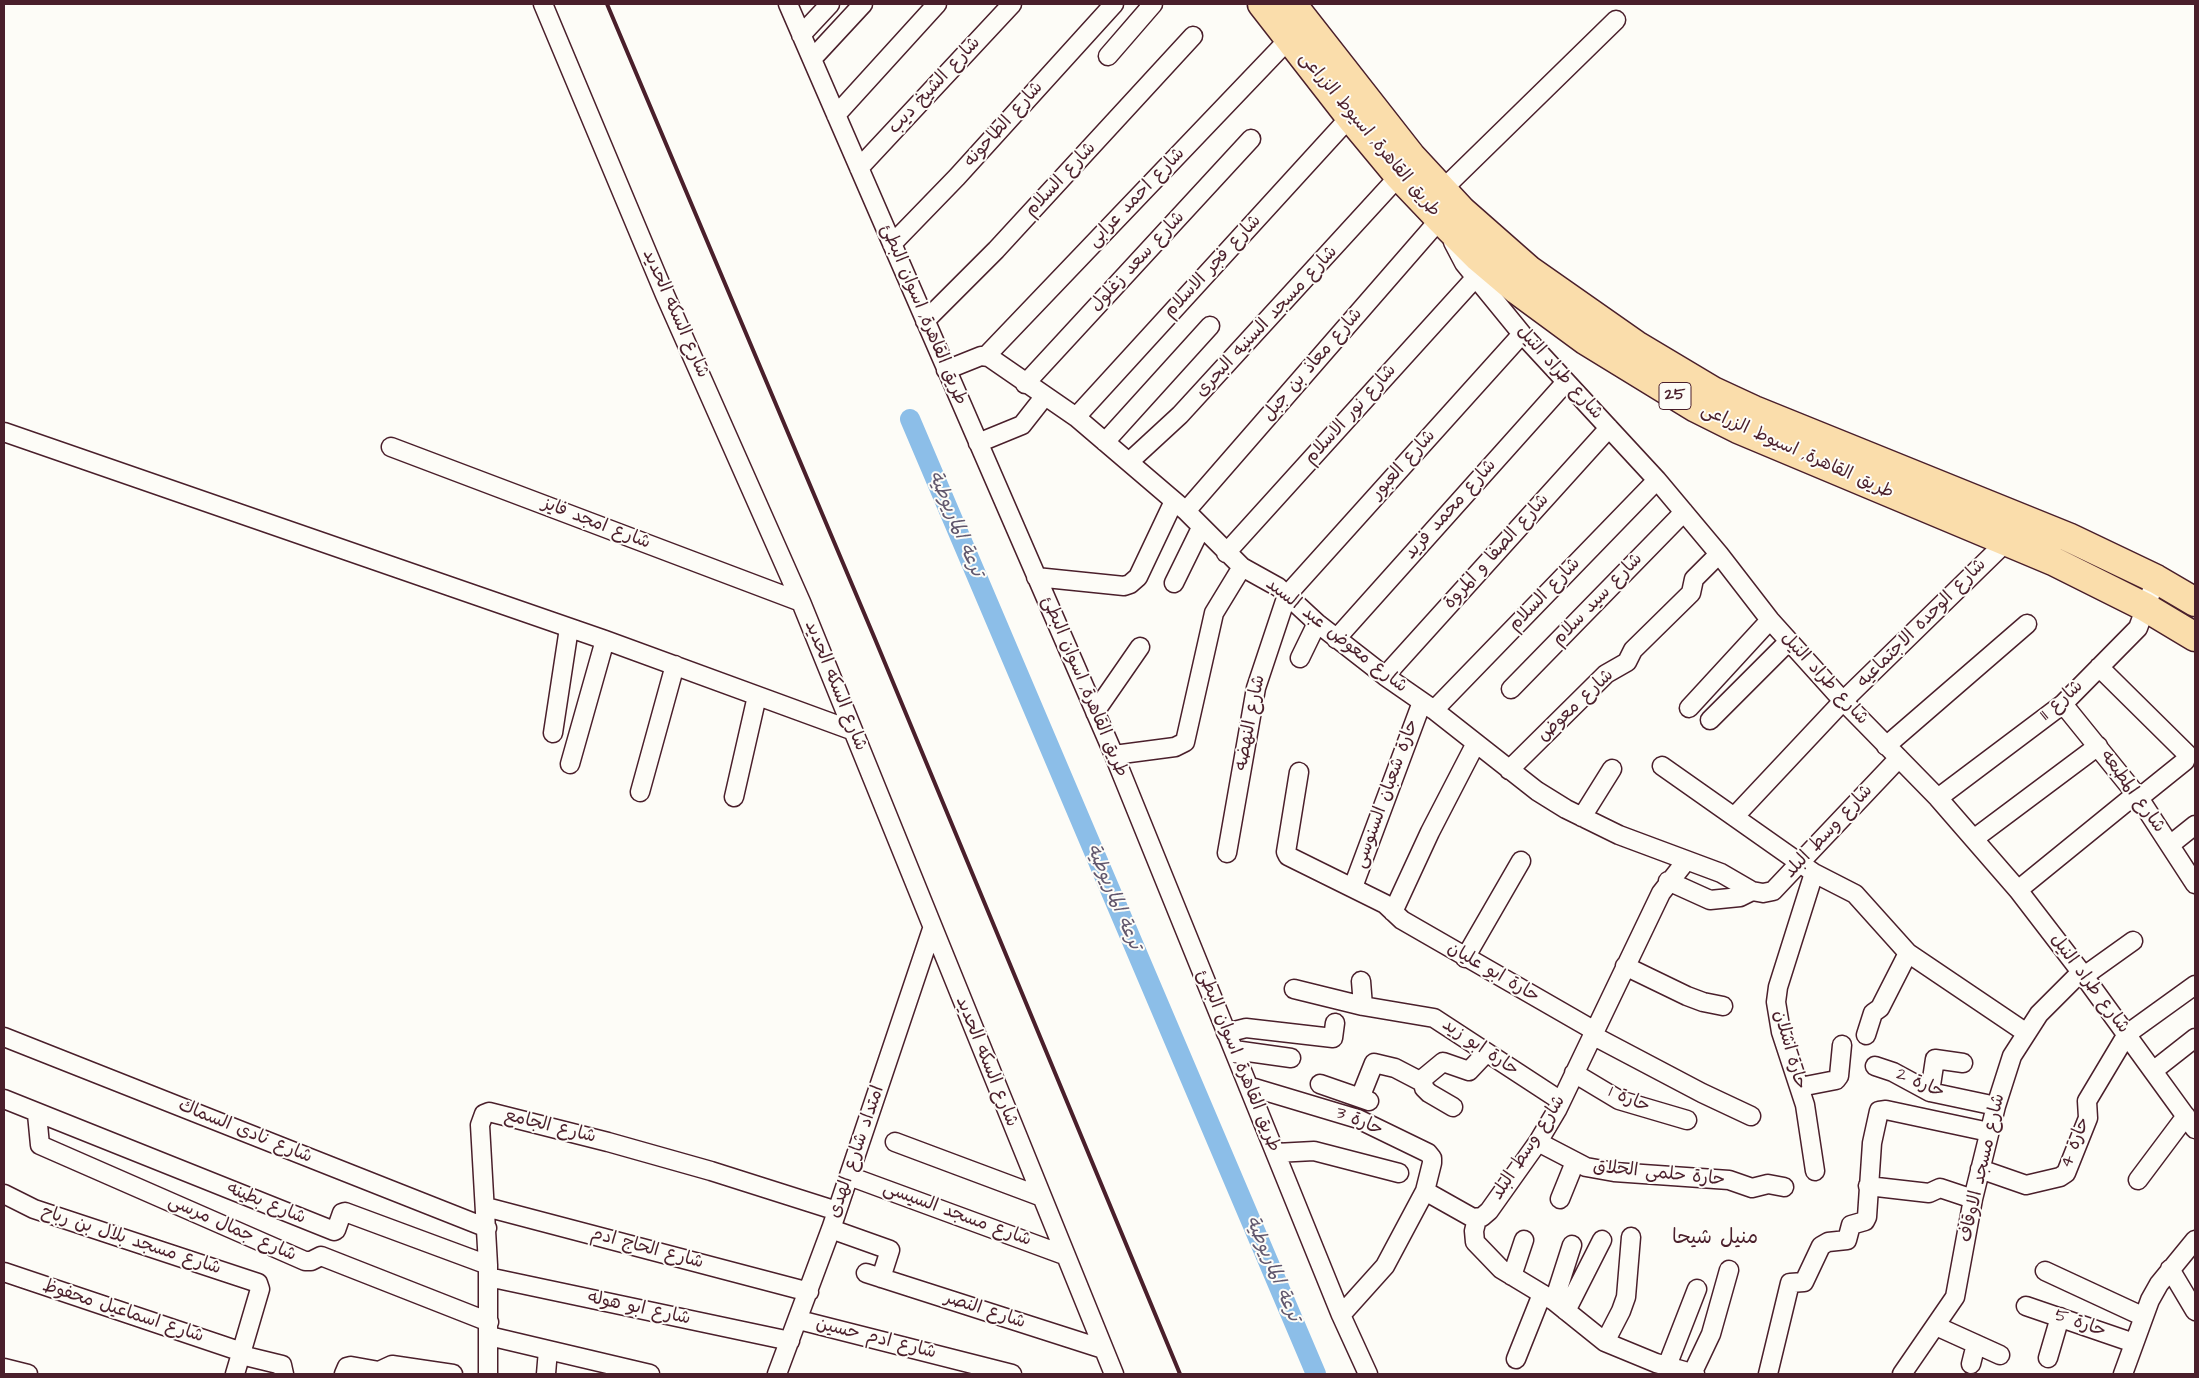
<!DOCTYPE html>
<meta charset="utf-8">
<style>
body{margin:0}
#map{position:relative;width:2199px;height:1378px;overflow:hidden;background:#fdfcf7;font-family:"Architects Daughter",sans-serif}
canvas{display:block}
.frame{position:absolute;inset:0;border:5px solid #4a1f2b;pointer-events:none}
</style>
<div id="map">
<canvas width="2199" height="1378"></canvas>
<div class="frame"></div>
</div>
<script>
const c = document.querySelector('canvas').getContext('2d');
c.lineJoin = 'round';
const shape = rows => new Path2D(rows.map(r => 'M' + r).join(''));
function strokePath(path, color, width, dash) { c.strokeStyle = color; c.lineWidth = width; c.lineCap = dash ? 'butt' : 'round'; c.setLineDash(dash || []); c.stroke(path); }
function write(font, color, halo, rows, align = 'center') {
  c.font = font + ' "Architects Daughter","Playpen Sans Arabic",sans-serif'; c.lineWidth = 4; c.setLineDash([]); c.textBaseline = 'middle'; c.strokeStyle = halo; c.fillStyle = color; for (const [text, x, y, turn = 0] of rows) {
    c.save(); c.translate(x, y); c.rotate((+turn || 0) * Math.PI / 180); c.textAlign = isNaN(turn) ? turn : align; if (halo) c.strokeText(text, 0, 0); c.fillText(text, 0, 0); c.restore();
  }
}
strokePath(shape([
 [910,419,1316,1374]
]), '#8cbee8', 20);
const minor = shape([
 [543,4,665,295,801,602,1114,1374],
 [788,4,1114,755,1341,1315,1368,1374],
 [801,35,830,4],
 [1108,56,1153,4],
 [812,59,863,4],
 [836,115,937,4],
 [859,168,1012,4],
 [1442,190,1616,20],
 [1453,242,1464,263,1522,334,1657,480,1719,554,1770,620,1843,701,1938,798,2018,890,2081,972,2195,1129],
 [892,244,957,177,1114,4],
 [925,321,996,250,1193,36],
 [986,356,1289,39],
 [946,370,981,356,989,357,1076,417,1186,511,1242,567,1278,587,1317,623,1385,676,1434,710,1537,791,1566,809,1619,835,1721,873,1752,891,1763,893,1773,891,1899,758],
 [1025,384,1251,139],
 [1076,417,1350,117],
 [4,432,605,640,851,730],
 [1105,442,1210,326],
 [978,443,1022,425,1044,397],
 [391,447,801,602],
 [1129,462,1180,415,1399,176],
 [1186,511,1440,219],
 [1226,553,1476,277],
 [1036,577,1124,586,1130,584,1138,577,1174,501],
 [1174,583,1201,528],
 [1336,639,1566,382],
 [1300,658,1317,623],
 [2099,667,2187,754,2185,761,2139,798],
 [1385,676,1609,428],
 [1511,689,1684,512],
 [2063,704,2139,798,2195,884],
 [1689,708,1770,620],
 [1434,710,1657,480],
 [1095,712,1140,647],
 [1710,720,1789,641],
 [553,733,569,628],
 [1886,746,2027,624],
 [1114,755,1175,747,1185,742,1214,613,1242,567],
 [570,764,605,640],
 [1662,766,1814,873,1855,894,1908,953,2025,1032],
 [1509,770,1606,674,1627,662,1633,650,1691,593,1694,579,1719,554],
 [1299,772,1286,852,1288,856,1385,904,1402,920,1595,1031],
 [640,792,675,665],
 [734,797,757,696],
 [1938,798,2063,704,2138,628,2156,579],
 [1735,816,1843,701,2007,541],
 [1582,817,1612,769],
 [1975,838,2098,746],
 [2170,845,2195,825],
 [1227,853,1256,688,1287,595,1522,334],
 [1814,873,1778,987,1776,1002,1781,1032,1805,1105,1815,1171],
 [1668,881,1710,900,1740,897,1752,891],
 [1353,887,1422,702],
 [2018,890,2136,794],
 [1393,912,1430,832,1476,743],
 [1465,958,1521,861],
 [1625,966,1687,996,1703,1002,1723,1006],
 [2084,976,2133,941],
 [1361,981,1363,1006],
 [1294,989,1363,1006,1434,1018,1561,1101],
 [1226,1033,1246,1028,1333,1038,1335,1023],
 [1592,1035,1702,1093,1751,1116],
 [1866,1035,1873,1013,1880,1008,1908,953],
 [4,1037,487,1228],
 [1234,1050,1291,1058],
 [1875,1066,1893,1072,1930,1092,1996,1106],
 [2153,1071,2195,1038],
 [1574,1073,1619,1100,1687,1120],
 [1423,1080,1424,1088,1429,1093,1453,1107],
 [1320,1084,1369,1101],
 [1248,1086,1358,1119,1428,1153,1432,1158,1432,1163,1425,1191],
 [1800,1087,1836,1080,1839,1076,1842,1045],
 [1930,1092,1935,1059,1963,1063],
 [1360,1098,1374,1063,1395,1068,1420,1081,1443,1062,1469,1071,1486,1053],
 [4,1099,34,1111,37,1114,40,1145,305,1261,311,1261,321,1256,489,1322],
 [34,1111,334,1231,336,1230,342,1213,345,1212,488,1265],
 [895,1142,1042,1197],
 [1538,1142,1586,1167,1614,1172,1729,1180,1752,1188,1768,1184,1784,1187],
 [1276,1153,1314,1151,1399,1173],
 [1980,1169,2026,1185,2060,1177,2066,1173,2088,1118,2087,1101,2127,1034,2195,985],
 [849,1176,1064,1255],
 [2138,1180,2186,1116],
 [1868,1186,1929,1193,1940,1188,1973,1199],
 [4,1194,34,1209,258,1283,260,1289,235,1374],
 [1560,1199,1575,1162],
 [486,1207,809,1292],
 [1477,1219,1474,1231,1475,1242,1501,1269,1554,1301,1605,1342,1656,1363,1695,1374],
 [831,1229,890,1250,881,1278],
 [2170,1269,2195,1311],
 [2045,1271,2142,1316],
 [4,1272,242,1352],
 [866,1273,1103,1349],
 [1512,1276,1524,1240],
 [488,1277,790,1341],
 [1554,1301,1572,1245],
 [2026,1306,2134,1343],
 [1566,1311,1602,1240],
 [1341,1315,1385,1266,1425,1191,1473,1218,1482,1217,1489,1211,1538,1142,1557,1110,1661,893,1686,861],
 [799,1320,1012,1374],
 [1936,1326,2000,1355],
 [489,1336,650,1374],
 [1605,1342,1621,1311,1626,1297,1631,1237],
 [241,1355,282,1365,284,1374],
 [2048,1358,2060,1317],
 [1516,1359,1542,1294],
 [1971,1364,1976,1344],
 [1667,1366,1697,1289],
 [4,1368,28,1374],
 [344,1374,347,1367,351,1366,379,1371,392,1365,453,1374],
 [488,1374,488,1265,480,1125,484,1114,489,1112,608,1142,711,1171,837,1211],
 [546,1374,548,1350],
 [777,1374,831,1229,932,929],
 [1692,1374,1711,1334,1729,1270],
 [1768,1374,1790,1283,1804,1282,1821,1246,1828,1242,1847,1240,1851,1225,1865,1221,1867,1217,1872,1143,1879,1111,1886,1110,1989,1132],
 [1902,1374,1955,1297,1973,1199,1996,1106,2012,1056,2039,1014,2081,972],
 [2123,1374,2150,1300,2159,1284,2195,1240]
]);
const trunk = shape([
 [1262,4,1350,117,1399,176,1440,219,1478,257,1517,290,1585,340,1696,408,1738,429,2053,561,2145,607,2195,637],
 [1292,4,1411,156,1462,211,1529,270,1636,345,1713,391,1754,410,2068,537,2156,579,2195,602]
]);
strokePath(minor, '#4a1f2b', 21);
strokePath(trunk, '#4a1f2b', 31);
strokePath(minor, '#fdfcf7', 18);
strokePath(trunk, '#faddab', 28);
strokePath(shape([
 [607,4,875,639,1180,1374]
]), '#4a1f2b', 4);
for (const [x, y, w] of [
 [1675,396,32]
]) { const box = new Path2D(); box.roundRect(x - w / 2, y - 13.5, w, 27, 4); c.fillStyle = '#fdfcf7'; c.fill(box); strokePath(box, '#4a1f2b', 1); }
write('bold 16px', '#4a1f2b', null, [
 ["25",1675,396]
]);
write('18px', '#4a1f2b', '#fdfcf7', [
 ["شارع الشيخ ديب",935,86,-47],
 ["شارع الطاحونه",1004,125,-48],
 ["طريق القاهرة, اسيوط الزراعى",1369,135,50],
 ["شارع السلام",1061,180,-47],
 ["شارع احمد عرابى",1137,198,-46],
 ["شارع سعد زغلول",1138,262,-47],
 ["شارع فجر الاسلام",1213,267,-47],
 ["شارع السكه الحديد",675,314,66],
 ["طريق القاهرة, اسوان البطئ",923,315,67],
 ["شارع مسجد السنيه البحرى",1267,322,-47],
 ["شارع معاذ بن جبل",1313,365,-49],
 ["شارع طراد النيل",1559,373,48],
 ["شارع نور الاسلام",1351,415,-48],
 ["طريق القاهرة, اسيوط الزراعى",1797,452,24],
 ["شارع العبور",1404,465,-48],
 ["شارع محمد فريد",1451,510,-48],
 ["شارع امجد فايز",596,524,21],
 ["شارع الصفا و المروة",1497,552,-48],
 ["شارع السلام",1545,595,-46],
 ["شارع سيد سلام",1598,600,-46],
 ["شارع الوحده الاجتماعيه",1922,624,-45],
 ["شارع معوض عبد السيد",1336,636,38],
 ["شارع طراد النيل",1824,679,47],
 ["شارع السكه الحديد",835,686,68],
 ["طريق القاهرة, اسوان البطئ",1084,687,67],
 ["شارع 11",2062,701,-42],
 ["شارع معوض",1576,706,-43],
 ["شارع النهضه",1251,723,-79],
 ["شارع المطبعه",2132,792,54],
 ["حارة شعبان السنوسى",1387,794,-70],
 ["شارع وسط البلد",1829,832,-47],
 ["حارة ابو عليان",1493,973,30],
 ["شارع طراد النيل",2089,984,53],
 ["حارة ابو زيد",1480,1048,34],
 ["حارة اشلان",1789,1050,74],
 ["طريق القاهرة, اسوان البطئ",1238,1061,68],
 ["شارع السكه الحديد",986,1062,68],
 ["حارة 2",1920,1084,23],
 ["حارة 1",1629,1100,22],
 ["حارة 3",1359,1122,22],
 ["شارع الجامع",550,1127,14],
 ["شارع نادى السماك",245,1132,22],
 ["حارة 4",2076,1143,-69],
 ["شارع وسط البلد",1529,1148,-57],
 ["امتداد شارع الهدى",857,1152,-71],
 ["شارع مسجد الاوقاف",1983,1168,-77],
 ["حارة حلمى الحلاق",1659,1174,6],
 ["شارع بطينه",266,1204,22],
 ["شارع مسجد السيسى",957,1215,20],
 ["شارع جمال مرسى",232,1229,24],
 ["شارع مسجد بلال بن رباح",131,1241,18],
 ["شارع الحاج ادم",647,1249,15],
 ["شارع ابو هوله",639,1309,12],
 ["شارع النصر",985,1311,18],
 ["شارع اسماعيل محفوظ",123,1312,18],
 ["حارة 5",2080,1324,19],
 ["شارع ادم حسين",876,1339,14]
]);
write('italic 19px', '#61576d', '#fdfcf7', [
 ["ترعة الماريوطية",955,524,67],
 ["ترعة الماريوطية",1113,897,67],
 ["ترعة الماريوطية",1272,1269,67]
]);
write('20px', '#4a1f2b', '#fdfcf7', [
 ["منيل شيحا",1715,1239]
]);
</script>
